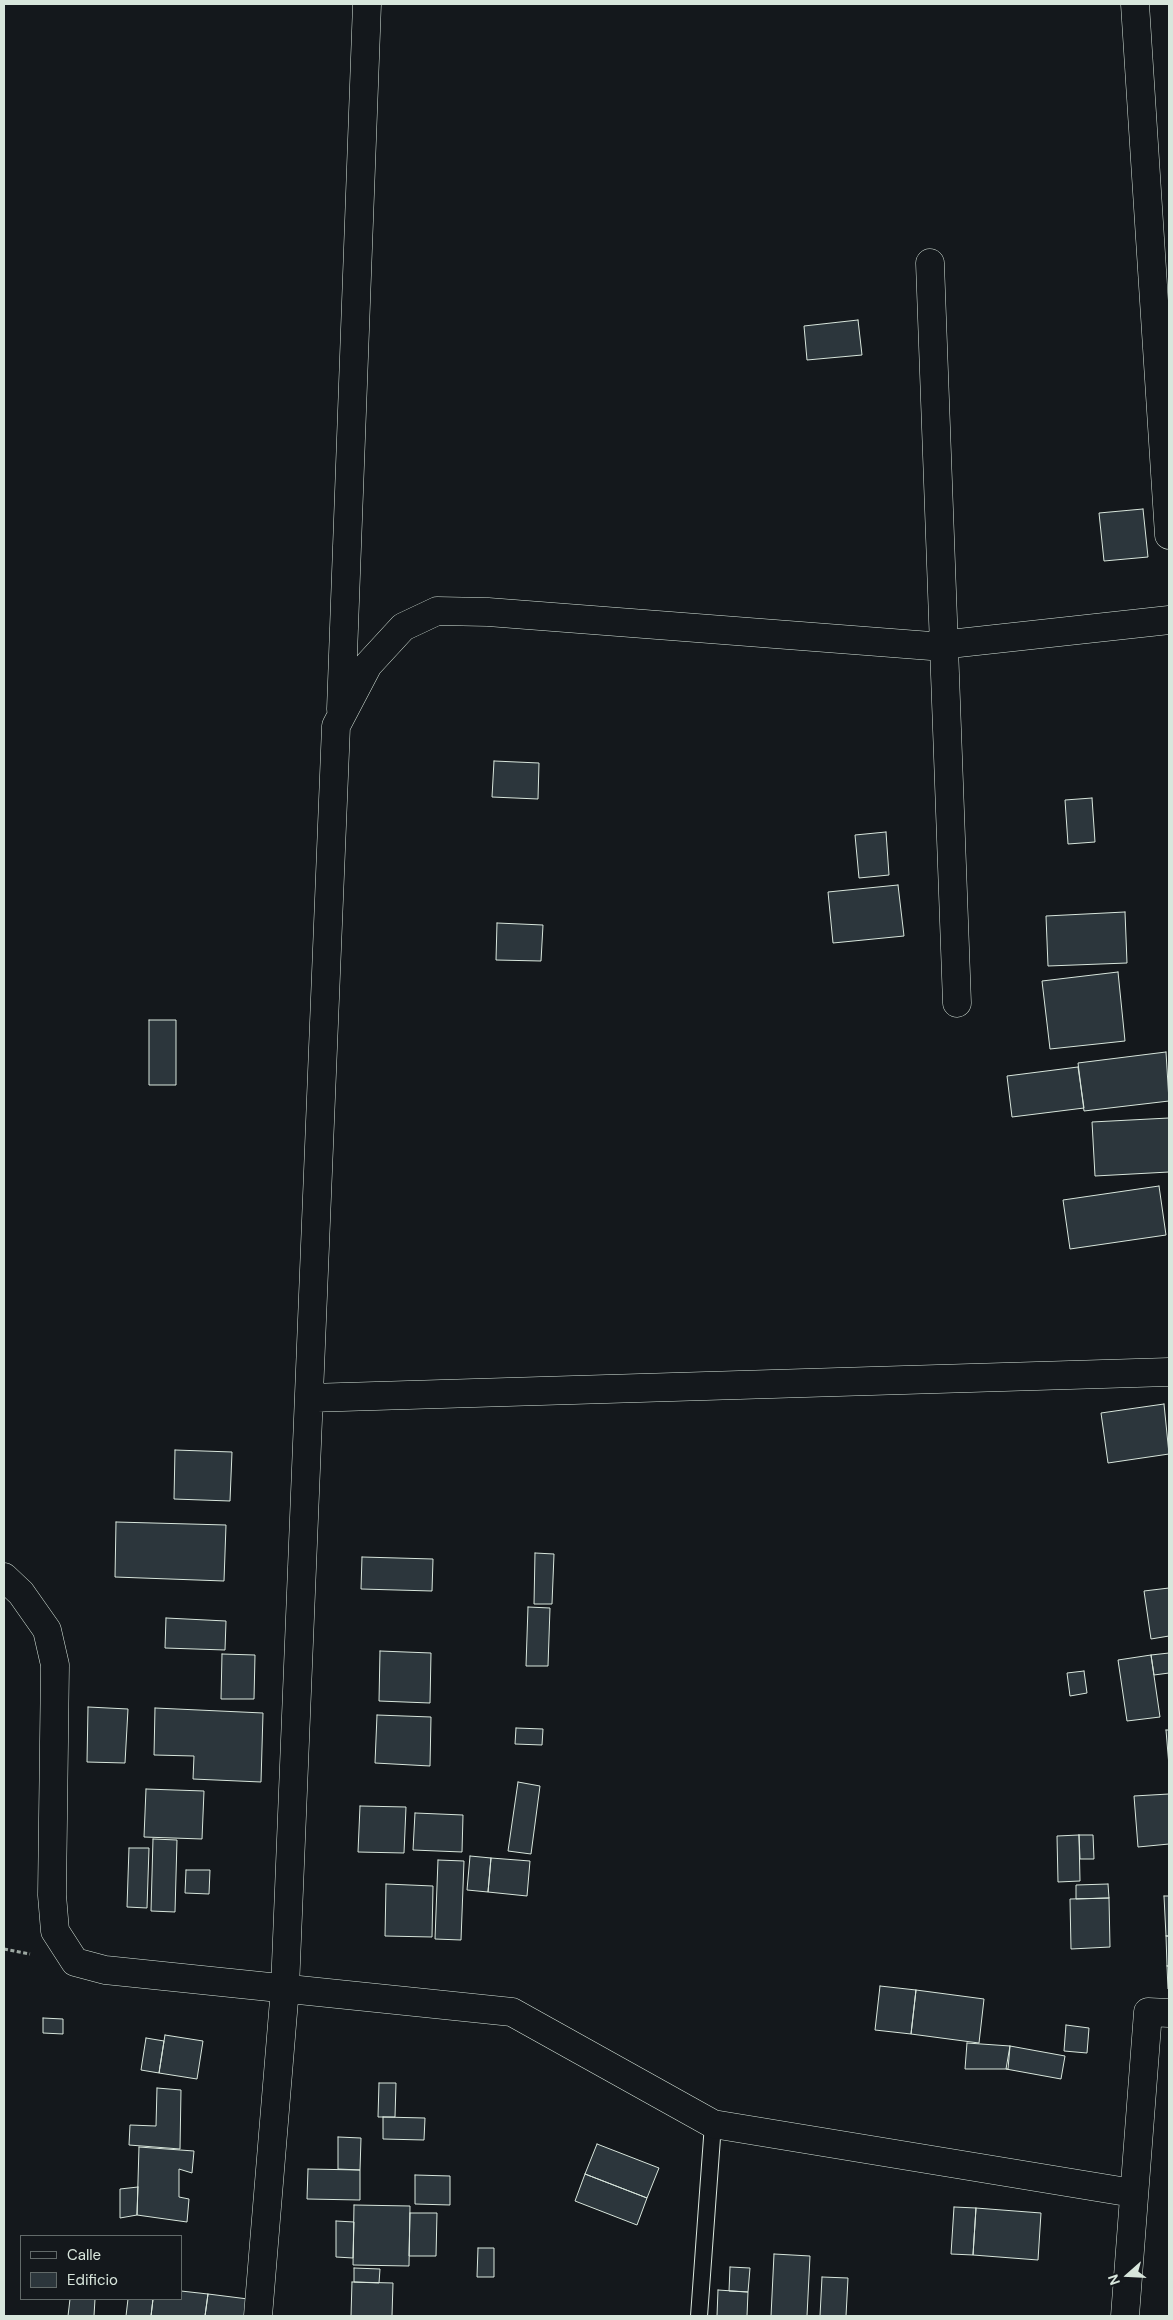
<!DOCTYPE html>
<style>
body{margin:0}
#map{position:relative;width:1173px;height:2320px;overflow:hidden;background:#14181c;font-family:"DM Sans",sans-serif}
canvas{display:block}
.frame{position:absolute;inset:0;border:5px solid #d8e6dc;pointer-events:none}
.legend{position:absolute;left:20px;top:2235px;width:162px;height:65px;box-sizing:border-box;background:#14181c;border:1px solid #626a69;margin:0;padding:6px 9px;list-style:none;font-size:15px;color:#d8e6dc}
.legend li{display:flex;align-items:center;gap:10px;height:25px}
.legend b{width:25px;border:1px solid #626a69}
.north{position:absolute;left:1103px;top:2250px;width:50px;height:50px;-webkit-text-stroke:4px #14181c;paint-order:stroke;rotate:251deg;font-size:14px;font-weight:700;line-height:20px;text-align:center;color:#d8e6dc}
.north::after{content:'';display:block;margin:auto;width:18px;height:22px;background:#d8e6dc;clip-path:polygon(50% 0,100% 100%,50% 72%,0 100%)}
</style>
<div id="map">
<canvas width="1173" height="2320"></canvas>
<div class="frame"></div>
<ul class="legend">
<li><b style="height:6px;background:#14181c"></b>Calle</li>
<li><b style="height:14px;background:#2c363c"></b>Edificio</li>
</ul>
<div class="north">N</div>
</div>
<script>
const c = document.querySelector('canvas').getContext('2d');
c.lineJoin = 'round';
function paint(path, color) { c.fillStyle = color; c.fill(path, 'evenodd'); }
const shape = rows => new Path2D(rows.map(r => 'M' + r).join(''));
function strokePath(path, color, width, dash) { c.strokeStyle = color; c.lineWidth = width; c.lineCap = dash ? 'butt' : 'round'; c.setLineDash(dash || []); c.stroke(path); }
const building = shape([
 [858,320,862,355,807,360,804,326,858,320],
 [1143,509,1148,557,1104,561,1099,513,1143,509],
 [494,761,539,763,538,799,492,797,494,761],
 [1092,798,1095,842,1068,844,1065,800,1092,798],
 [886,832,889,875,859,878,855,835,886,832],
 [898,885,904,936,833,943,828,892,898,885],
 [1125,912,1127,963,1048,966,1046,916,1125,912],
 [497,923,543,925,541,961,496,960,497,923],
 [1118,972,1125,1041,1050,1049,1042,981,1118,972],
 [149,1020,176,1020,176,1085,149,1085,149,1020],
 [1166,1052,1169,1101,1084,1111,1078,1063,1166,1052],
 [1078,1067,1084,1108,1012,1117,1007,1076,1078,1067],
 [1169,1118,1169,1172,1095,1176,1092,1122,1169,1118],
 [1159,1186,1166,1235,1070,1249,1063,1200,1159,1186],
 [1164,1404,1169,1454,1108,1463,1101,1413,1164,1404],
 [175,1450,232,1452,230,1501,174,1499,175,1450],
 [116,1522,226,1525,224,1581,115,1577,116,1522],
 [535,1553,554,1554,552,1604,534,1604,535,1553],
 [362,1557,433,1559,432,1591,361,1589,362,1557],
 [1169,1588,1169,1636,1151,1639,1144,1591,1169,1588],
 [528,1607,550,1608,548,1666,526,1666,528,1607],
 [166,1618,226,1621,225,1650,165,1648,166,1618],
 [380,1651,431,1653,430,1703,379,1701,380,1651],
 [1169,1653,1169,1673,1154,1675,1151,1655,1169,1653],
 [222,1654,255,1655,254,1699,221,1699,222,1654],
 [1151,1655,1160,1717,1127,1721,1118,1660,1151,1655],
 [1084,1671,1087,1693,1070,1696,1067,1673,1084,1671],
 [88,1707,128,1709,125,1763,87,1762,88,1707],
 [155,1708,263,1713,261,1782,193,1779,194,1756,154,1755,155,1708],
 [377,1715,431,1717,430,1766,375,1763,377,1715],
 [516,1728,543,1729,542,1745,515,1744,516,1728],
 [1166,1730,1169,1730,1169,1766,1166,1730],
 [518,1782,540,1786,531,1854,508,1851,518,1782],
 [146,1789,204,1791,202,1839,144,1837,146,1789],
 [1169,1794,1169,1844,1138,1847,1134,1796,1169,1794],
 [360,1806,406,1807,404,1853,358,1852,360,1806],
 [415,1813,463,1815,462,1852,413,1850,415,1813],
 [1079,1835,1093,1835,1094,1859,1080,1859,1079,1835],
 [1079,1835,1080,1881,1058,1882,1057,1836,1079,1835],
 [153,1839,177,1840,175,1912,151,1911,153,1839],
 [129,1848,149,1848,147,1908,127,1907,129,1848],
 [470,1856,491,1858,488,1892,467,1890,470,1856],
 [491,1858,530,1861,527,1896,488,1892,491,1858],
 [438,1860,464,1861,461,1940,435,1939,438,1860],
 [186,1870,210,1870,209,1894,185,1893,186,1870],
 [386,1884,433,1886,432,1937,385,1936,386,1884],
 [1108,1884,1109,1898,1076,1899,1076,1885,1108,1884],
 [1164,1896,1169,1896,1169,1936,1166,1936,1164,1896],
 [1109,1898,1110,1947,1071,1949,1070,1899,1109,1898],
 [1166,1936,1169,1936,1169,1966,1167,1966,1166,1936],
 [1167,1966,1169,1966,1169,1989,1168,1989,1167,1966],
 [880,1986,916,1990,911,2034,875,2030,880,1986],
 [916,1990,984,1999,979,2043,911,2034,916,1990],
 [43,2018,63,2019,63,2034,43,2033,43,2018],
 [1066,2025,1089,2028,1087,2053,1064,2051,1066,2025],
 [165,2035,203,2041,197,2079,159,2073,165,2035],
 [146,2038,164,2041,159,2073,141,2070,146,2038],
 [967,2043,1010,2046,1008,2069,965,2069,967,2043],
 [1010,2046,1065,2056,1061,2079,1006,2069,1010,2046],
 [379,2083,396,2083,395,2117,378,2117,379,2083],
 [157,2088,181,2090,180,2149,129,2145,130,2125,156,2126,157,2088],
 [383,2117,425,2118,424,2140,383,2139,383,2117],
 [338,2137,361,2138,360,2170,338,2169,338,2137],
 [597,2144,659,2168,647,2198,585,2174,597,2144],
 [139,2147,194,2151,192,2173,179,2169,179,2197,189,2199,187,2222,137,2215,139,2147],
 [308,2169,360,2170,360,2200,307,2199,308,2169],
 [585,2174,647,2198,637,2225,575,2201,585,2174],
 [415,2175,450,2176,450,2205,415,2204,415,2175],
 [138,2187,137,2215,120,2218,120,2189,138,2187],
 [354,2205,410,2206,409,2266,353,2265,354,2205],
 [954,2207,976,2208,973,2255,951,2254,954,2207],
 [976,2208,1041,2213,1038,2260,973,2255,976,2208],
 [410,2213,437,2213,436,2256,409,2256,410,2213],
 [336,2221,354,2222,353,2258,336,2257,336,2221],
 [478,2248,494,2248,494,2277,477,2277,478,2248],
 [774,2254,810,2256,807,2316,771,2316,774,2254],
 [730,2267,750,2268,748,2292,729,2291,730,2267],
 [354,2268,380,2269,379,2283,354,2282,354,2268],
 [822,2277,848,2278,846,2316,820,2316,822,2277],
 [352,2282,393,2283,392,2316,351,2316,352,2282],
 [718,2290,748,2292,747,2316,717,2316,718,2290],
 [181,2291,208,2294,205,2316,151,2316,153,2299,181,2299,181,2291],
 [208,2294,248,2299,246,2316,205,2316,208,2294],
 [70,2299,95,2299,94,2316,68,2316,70,2299],
 [128,2299,153,2299,151,2316,126,2316,128,2299]
]);
paint(building, '#2c363c');
strokePath(building, '#d8e6dc', 1);
const lane = shape([
 [699,2316,713,2124]
]);
const street = shape([
 [1135,4,1169,535],
 [930,263,957,1003],
 [341,709,367,4],
 [309,1398,1169,1372],
 [4,1577,21,1593,47,1630,55,1665,52,1895,55,1931,75,1962,105,1970,512,2012,713,2124,1133,2193],
 [258,2316,285,1988,336,726,368,665,403,627,437,611,488,612,931,646,1169,620],
 [1125,2316,1148,2012,1169,2013]
]);
strokePath(lane, '#d8e6dc', 18);
strokePath(street, '#d8e6dc', 29);
strokePath(shape([
 [4,1949,30,1954]
]), '#9da8a2', 3, [4, 2.5]);
strokePath(lane, '#14181c', 16);
strokePath(street, '#14181c', 28);
</script>
